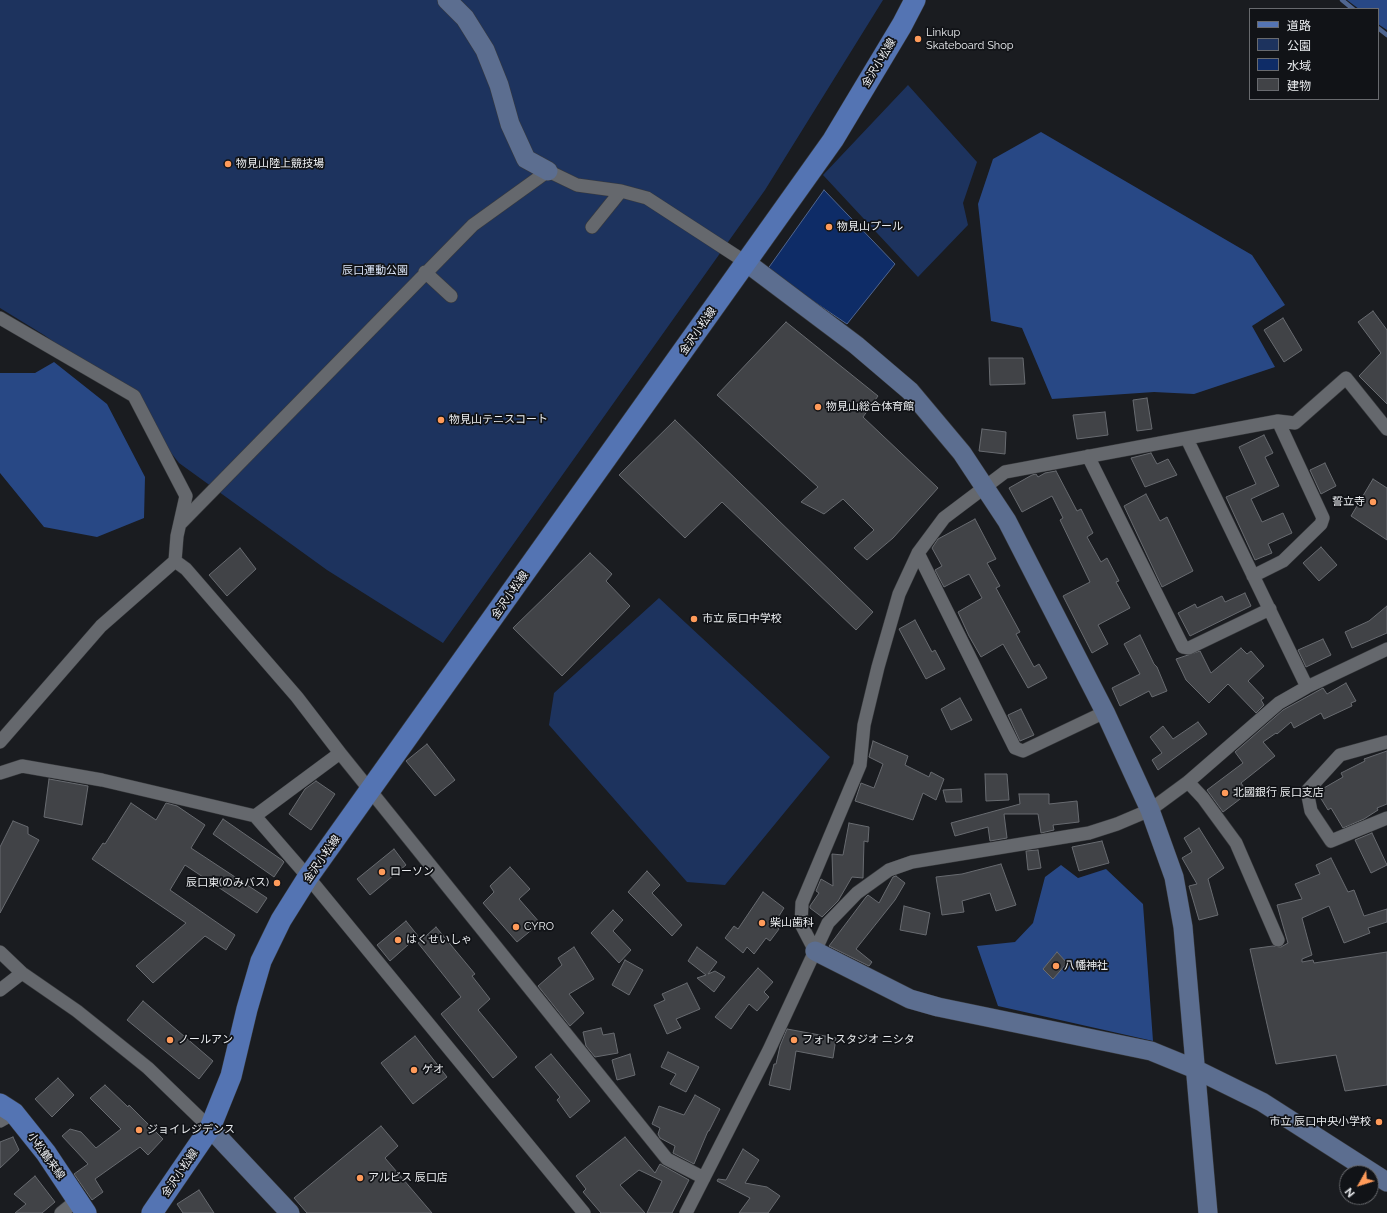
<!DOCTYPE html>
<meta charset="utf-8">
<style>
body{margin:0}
#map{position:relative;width:1387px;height:1213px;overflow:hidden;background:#1a1c20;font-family:Raleway,"Noto Sans JP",sans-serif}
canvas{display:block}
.legend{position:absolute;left:1249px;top:8px;width:130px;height:92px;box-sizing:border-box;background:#111317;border:1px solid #686a6e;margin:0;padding:5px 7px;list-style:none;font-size:12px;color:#ebedf0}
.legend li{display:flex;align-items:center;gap:8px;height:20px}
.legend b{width:20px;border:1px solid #686a6e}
.north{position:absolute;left:1339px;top:1165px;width:40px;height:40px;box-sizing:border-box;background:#111317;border:1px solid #686a6e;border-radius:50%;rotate:231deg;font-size:11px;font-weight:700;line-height:16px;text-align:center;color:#ebedf0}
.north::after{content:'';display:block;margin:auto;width:14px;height:18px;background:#ff9b5a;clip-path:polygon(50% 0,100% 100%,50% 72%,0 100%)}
</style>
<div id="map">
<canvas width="1387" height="1213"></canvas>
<ul class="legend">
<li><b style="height:5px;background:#5474b3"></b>道路</li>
<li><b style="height:11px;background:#1d335e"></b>公園</li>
<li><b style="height:11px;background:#0e2c67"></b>水域</li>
<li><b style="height:11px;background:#414347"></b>建物</li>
</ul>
<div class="north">N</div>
</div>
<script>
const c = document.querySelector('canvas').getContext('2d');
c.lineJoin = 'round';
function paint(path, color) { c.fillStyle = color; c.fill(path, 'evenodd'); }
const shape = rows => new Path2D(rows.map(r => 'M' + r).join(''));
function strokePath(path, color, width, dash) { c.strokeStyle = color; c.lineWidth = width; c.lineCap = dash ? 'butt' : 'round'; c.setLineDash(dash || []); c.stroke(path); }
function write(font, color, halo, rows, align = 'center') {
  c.font = font + ' Raleway,"Noto Sans JP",sans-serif'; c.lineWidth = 3.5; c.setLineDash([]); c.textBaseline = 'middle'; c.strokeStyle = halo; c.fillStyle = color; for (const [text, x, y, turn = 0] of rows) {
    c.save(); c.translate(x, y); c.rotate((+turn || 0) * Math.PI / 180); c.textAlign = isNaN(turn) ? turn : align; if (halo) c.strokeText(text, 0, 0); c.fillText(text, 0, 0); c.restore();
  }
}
paint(shape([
 [0,0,883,0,765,190,443,643,327,570,179,463,122,391,44,335,0,308],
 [908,85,977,162,963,203,968,225,918,277,823,175],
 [659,598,830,757,725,885,687,882,549,725,554,693]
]), '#1d335e');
paint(shape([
 [1347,0,1387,0,1387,30,1378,24,1378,9,1359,9],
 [1041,132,1252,255,1285,305,1252,326,1275,367,1194,394,1154,392,1052,399,1022,328,991,321,978,204,993,159],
 [54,362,107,404,145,477,144,518,97,537,44,527,0,473,0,373,35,373],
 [1061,865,1078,878,1106,869,1143,904,1153,1041,998,1006,977,946,1015,942,1033,923,1045,877]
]), '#284885');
const water = shape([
 [824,190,895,264,847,324,767,270,824,190]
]);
paint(water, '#0e2c67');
strokePath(water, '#506690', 1);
strokePath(shape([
 [1342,0,1353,9],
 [1378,28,1387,35]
]), '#506690', 4.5);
const building = shape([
 [1373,311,1387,330,1387,404,1359,376,1381,353,1358,322,1373,311],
 [1283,318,1302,350,1284,362,1264,330,1283,318],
 [786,322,878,396,863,417,938,488,893,538,867,560,854,548,874,530,843,499,824,514,801,502,818,487,717,395,786,322],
 [989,358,1023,358,1025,384,990,385,989,358],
 [1147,398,1152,429,1137,431,1133,400,1147,398],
 [1105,412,1108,435,1077,439,1073,415,1105,412],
 [675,420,873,612,856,630,722,502,685,538,619,475,675,420],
 [982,429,1006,432,1005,454,979,451,982,429],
 [1264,435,1273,453,1265,457,1279,486,1251,499,1262,522,1283,513,1292,533,1268,544,1272,553,1255,560,1226,497,1256,484,1239,447,1264,435],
 [1151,453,1157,464,1168,459,1177,475,1145,487,1131,458,1151,453],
 [1325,463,1336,486,1321,494,1310,470,1325,463],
 [1056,471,1077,511,1081,509,1093,533,1087,537,1101,562,1107,558,1119,581,1116,582,1130,608,1098,625,1108,644,1092,653,1063,596,1090,582,1060,520,1063,518,1052,496,1022,512,1009,488,1032,475,1036,474,1038,477,1045,473,1056,471],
 [1373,479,1387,488,1387,540,1351,516,1373,479],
 [1146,494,1160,521,1167,517,1193,571,1162,587,1124,506,1146,494],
 [975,519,996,559,987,563,1000,586,996,588,1020,632,1016,634,1034,667,1039,664,1047,678,1028,688,1003,644,981,657,969,636,958,612,982,598,969,574,944,587,935,570,942,566,932,548,938,539,975,519],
 [1321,547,1337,565,1319,581,1303,563,1321,547],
 [240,548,256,569,227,596,209,575,240,548],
 [590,553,612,574,606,581,630,606,562,676,513,628,590,553],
 [1245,593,1251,606,1190,636,1178,613,1195,604,1197,608,1222,596,1225,602,1245,593],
 [1387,606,1387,633,1352,648,1345,632,1369,621,1387,606],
 [915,620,932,652,935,650,945,669,926,679,899,629,915,620],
 [1140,635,1154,664,1157,667,1167,691,1152,697,1149,691,1120,706,1112,688,1140,674,1124,644,1140,635],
 [1323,639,1331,655,1306,667,1298,650,1323,639],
 [1241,648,1247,654,1251,651,1264,666,1248,681,1264,698,1261,700,1264,705,1256,713,1228,684,1209,703,1186,680,1176,659,1200,651,1211,673,1241,648],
 [1346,683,1356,701,1351,703,1352,706,1324,719,1321,713,1294,728,1291,722,1277,734,1276,733,1263,742,1275,756,1241,783,1248,793,1223,812,1207,790,1243,763,1235,752,1283,710,1323,688,1327,694,1346,683],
 [960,698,972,720,951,730,941,709,960,698],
 [1021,709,1034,735,1020,741,1008,715,1021,709],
 [1198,722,1207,734,1158,770,1152,760,1162,753,1150,737,1163,726,1173,739,1198,722],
 [873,741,908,756,905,765,929,777,931,772,944,779,936,800,923,793,913,820,855,801,861,783,874,788,883,764,869,757,873,741],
 [427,744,455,780,435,796,406,761,427,744],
 [1387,751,1387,804,1377,808,1378,810,1364,819,1343,828,1331,808,1328,810,1317,792,1343,777,1341,773,1365,761,1364,759,1387,751],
 [985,774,1007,774,1009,800,986,801,985,774],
 [49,779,88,786,82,825,44,817,49,779],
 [316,781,335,794,311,830,289,814,305,789,316,781],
 [961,789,962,802,946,802,943,790,961,789],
 [1019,794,1049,794,1049,804,1077,801,1079,822,1053,825,1054,830,1041,833,1038,814,1004,814,1007,838,990,841,988,827,955,836,951,823,1020,804,1019,794],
 [131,803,156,820,166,803,177,806,205,825,191,848,267,898,257,913,185,865,170,890,235,935,226,950,205,936,153,983,136,966,186,923,92,859,103,843,105,844,131,803],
 [223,819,282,860,284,862,274,877,213,834,223,819],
 [13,821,28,827,28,834,39,840,0,913,0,847,13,821],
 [849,823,869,827,868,842,864,841,863,878,852,877,838,901,822,917,810,908,810,906,819,893,816,891,821,879,833,886,832,854,843,855,849,823],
 [1199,828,1224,868,1208,879,1218,915,1199,920,1189,886,1197,884,1182,858,1192,852,1184,838,1199,828],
 [1372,833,1387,865,1371,873,1355,840,1372,833],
 [1102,841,1109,863,1079,871,1072,847,1102,841],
 [394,849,406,865,370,895,357,879,394,849],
 [1038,850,1041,868,1028,870,1026,851,1038,850],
 [1331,858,1348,892,1354,890,1364,916,1387,909,1387,922,1368,928,1370,933,1344,943,1329,906,1302,918,1312,955,1302,959,1302,962,1313,960,1314,963,1387,952,1387,1085,1345,1091,1336,1055,1276,1064,1250,949,1273,946,1281,947,1288,943,1277,905,1302,899,1295,884,1320,874,1316,865,1331,858],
 [1001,864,1016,905,996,911,990,893,962,901,964,912,942,915,936,877,962,874,1001,864],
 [510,867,530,889,519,899,540,923,517,942,483,903,494,892,490,886,510,867],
 [647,871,660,885,652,893,682,925,672,936,628,892,647,871],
 [896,876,905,883,895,900,856,949,872,962,869,966,829,946,866,897,868,895,879,903,893,877,896,876],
 [763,892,784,908,774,924,779,929,770,941,766,938,754,954,747,947,743,953,725,938,734,926,738,929,763,892],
 [904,906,930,913,926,935,900,930,904,906],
 [613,910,623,920,613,931,631,950,619,963,591,933,613,910],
 [406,921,418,936,390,961,377,945,406,921],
 [436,927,475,974,472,976,490,999,478,1010,517,1057,493,1078,441,1014,461,997,418,943,436,927],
 [574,947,594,979,569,994,584,1013,570,1026,538,986,562,965,558,958,574,947],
 [697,947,717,962,708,974,715,971,725,977,714,992,697,978,706,975,688,961,697,947],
 [1057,952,1067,963,1053,979,1043,969,1057,952],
 [625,960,643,970,629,995,612,985,625,960],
 [758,968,773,982,764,992,769,997,757,1011,749,1004,731,1029,715,1017,758,968],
 [687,983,700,1009,676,1019,681,1028,667,1034,654,1005,665,1000,662,994,687,983],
 [143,1001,213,1061,199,1079,127,1020,143,1001],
 [601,1028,603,1035,614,1033,618,1053,595,1057,586,1046,583,1032,601,1028],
 [787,1029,836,1038,833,1058,796,1051,790,1090,769,1085,774,1064,776,1064,780,1046,787,1029],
 [415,1036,447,1077,413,1104,381,1063,415,1036],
 [668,1052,699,1067,686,1092,670,1084,676,1074,661,1067,668,1052],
 [551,1054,590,1101,570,1118,557,1100,560,1097,535,1067,551,1054],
 [630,1054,635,1075,617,1080,612,1060,630,1054],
 [58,1078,74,1095,52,1117,35,1099,58,1078],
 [105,1085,128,1107,129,1105,163,1139,148,1155,140,1147,95,1179,103,1192,92,1200,74,1174,88,1164,62,1136,70,1129,81,1132,96,1148,121,1129,90,1098,105,1085],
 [695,1095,720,1109,709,1131,708,1131,694,1164,673,1153,675,1146,660,1138,658,1134,660,1128,652,1124,659,1106,684,1115,695,1095],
 [381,1126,398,1146,385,1158,432,1213,307,1213,294,1198,381,1126],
 [13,1137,19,1150,0,1168,0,1142,13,1137],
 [625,1137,655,1173,660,1164,689,1180,672,1213,647,1213,662,1181,639,1170,620,1185,645,1213,601,1213,583,1192,586,1189,576,1176,625,1137],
 [743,1149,759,1160,745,1183,767,1187,780,1196,768,1213,739,1213,750,1198,717,1181,718,1179,726,1180,743,1149],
 [35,1176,55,1202,42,1213,15,1213,26,1204,14,1194,35,1176],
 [199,1190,214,1213,183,1213,177,1204,199,1190]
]);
paint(building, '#414347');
strokePath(building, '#686b70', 1);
const street = shape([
 [592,227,621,191],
 [425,272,451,296],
 [0,318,134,396,186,496,177,536,175,561,186,569,297,697,340,753,667,1159,704,1178],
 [1187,439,1307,687],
 [1088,456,1183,647,1189,648,1270,609],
 [181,523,473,225,548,171,577,185,621,191,647,198,747,263],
 [918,553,1015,748,1023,751,1105,712],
 [1253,576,1283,561,1321,524,1323,518,1278,421],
 [0,742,101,626,175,561],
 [1387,742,1340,755,1307,791,1311,811,1331,841,1387,818],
 [0,773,22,766,102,780,255,816,308,877,584,1213],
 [1188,782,1203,798,1236,843,1278,940],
 [255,816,340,753],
 [815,951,801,924,802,903,860,765,864,725,878,667,899,594,918,553,944,518,1005,472,1278,421,1295,423,1346,378,1387,429],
 [0,952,22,973,77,1011,148,1068,210,1128],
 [0,990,22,973],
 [0,1121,14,1113],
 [61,1213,77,1200],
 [686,1213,769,1050,828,923,857,893,889,870,912,862,1089,833,1117,824,1150,810,1188,782,1279,703,1307,687,1387,649]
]);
const secondary = shape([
 [447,0,465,18,485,50,499,85,510,124,526,159,548,171],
 [747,263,856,345,910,391,962,453,1007,521,1105,712,1150,810,1174,877,1183,927,1208,1213],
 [815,951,910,999,938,1007,1151,1051,1195,1069,1262,1102,1387,1182],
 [210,1128,290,1213]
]);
const primary = shape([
 [0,1104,14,1113,46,1153,86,1213],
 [152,1213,210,1128,231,1076,247,1009,261,961,281,920,308,877,833,140,902,25,915,0]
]);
strokePath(street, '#383a3d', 14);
strokePath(secondary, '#383a3d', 20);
strokePath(primary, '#383a3d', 22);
strokePath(street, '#65686d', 13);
strokePath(secondary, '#5c6e90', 19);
strokePath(primary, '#5474b3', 21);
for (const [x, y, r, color] of [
 [918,39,4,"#ff9b5a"],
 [228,164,4,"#ff9b5a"],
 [829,227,4,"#ff9b5a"],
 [818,407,4,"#ff9b5a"],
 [441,420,4,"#ff9b5a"],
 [1373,502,4,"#ff9b5a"],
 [694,619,4,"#ff9b5a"],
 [1225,793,4,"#ff9b5a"],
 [382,872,4,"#ff9b5a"],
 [277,883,4,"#ff9b5a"],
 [762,923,4,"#ff9b5a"],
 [516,927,4,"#ff9b5a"],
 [398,940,4,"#ff9b5a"],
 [1056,966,4,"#ff9b5a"],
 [170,1040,4,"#ff9b5a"],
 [794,1040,4,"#ff9b5a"],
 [414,1070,4,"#ff9b5a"],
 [1379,1122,4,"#ff9b5a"],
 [139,1130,4,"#ff9b5a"],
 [360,1178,4,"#ff9b5a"]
]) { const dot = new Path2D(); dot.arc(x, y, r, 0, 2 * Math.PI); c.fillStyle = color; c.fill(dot); strokePath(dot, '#111317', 1.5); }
write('11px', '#ebedf0', '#111317', [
 ["Linkup",926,33],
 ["Skateboard Shop",926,46],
 ["物見山陸上競技場",236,164],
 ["物見山プール",837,227],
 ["物見山総合体育館",826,407],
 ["物見山テニスコート",449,420],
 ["誓立寺",1365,502,"right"],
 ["市立 辰口中学校",702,619],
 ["北國銀行 辰口支店",1233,793],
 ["ローソン",390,872],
 ["辰口東(のみバス)",269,883,"right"],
 ["柴山歯科",770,923],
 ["CYRO",524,927],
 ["はくせいしゃ",406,940],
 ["八幡神社",1064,966],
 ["ノールアン",178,1040],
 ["フォトスタジオ ニシタ",802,1040],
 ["ゲオ",422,1070],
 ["市立 辰口中央小学校",1371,1122,"right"],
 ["ジョイレジデンス",147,1130],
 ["アルビス 辰口店",368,1178]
], 'left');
write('11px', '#ebedf0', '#111317', [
 ["金沢小松線",879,63,-59],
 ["金沢小松線",698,331,-55],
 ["金沢小松線",510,595,-55],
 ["金沢小松線",322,859,-55],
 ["小松鶴来線",46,1156,54],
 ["金沢小松線",180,1173,-56]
]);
write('11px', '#d9e3f6', '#111317', [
 ["辰口運動公園",375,271]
]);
</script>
